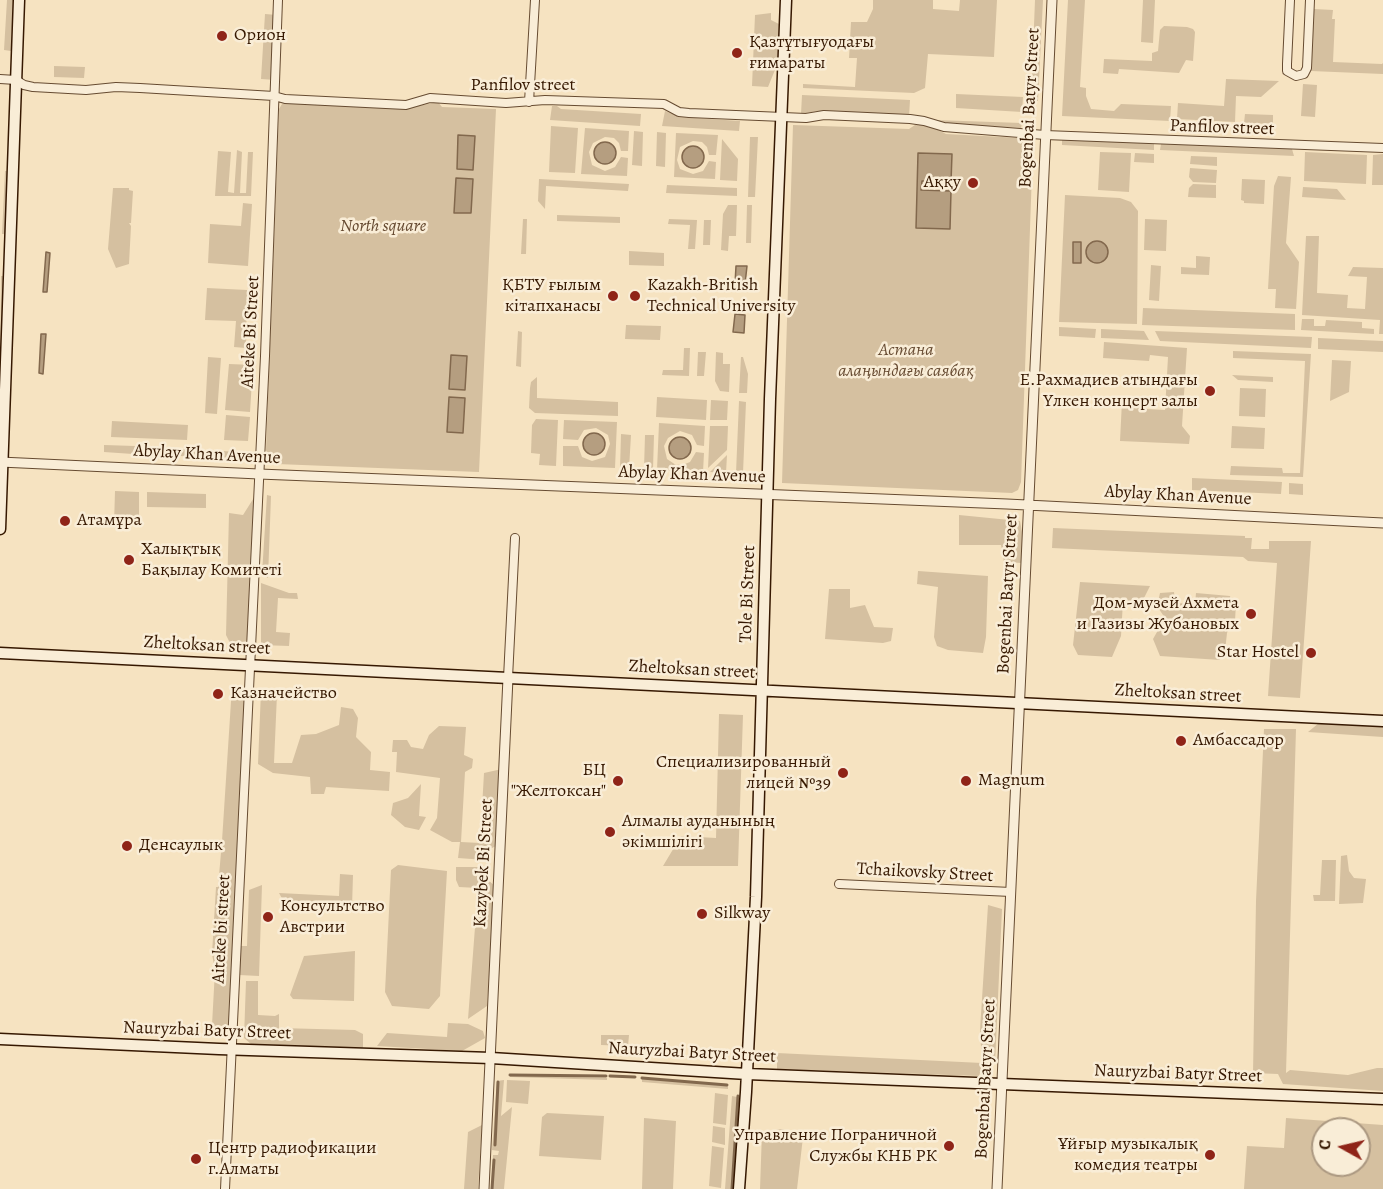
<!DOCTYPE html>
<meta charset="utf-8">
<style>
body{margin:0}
#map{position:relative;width:1383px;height:1189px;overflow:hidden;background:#f6e3c1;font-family:Alegreya,serif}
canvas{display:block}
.north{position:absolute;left:1311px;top:1117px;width:60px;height:60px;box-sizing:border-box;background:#f9edd7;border:2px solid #ab9881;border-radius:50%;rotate:278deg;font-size:16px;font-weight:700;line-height:24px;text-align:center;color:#361801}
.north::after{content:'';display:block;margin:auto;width:21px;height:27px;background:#8f2418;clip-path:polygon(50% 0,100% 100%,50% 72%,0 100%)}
</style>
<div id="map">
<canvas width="1383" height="1189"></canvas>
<div class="north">С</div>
</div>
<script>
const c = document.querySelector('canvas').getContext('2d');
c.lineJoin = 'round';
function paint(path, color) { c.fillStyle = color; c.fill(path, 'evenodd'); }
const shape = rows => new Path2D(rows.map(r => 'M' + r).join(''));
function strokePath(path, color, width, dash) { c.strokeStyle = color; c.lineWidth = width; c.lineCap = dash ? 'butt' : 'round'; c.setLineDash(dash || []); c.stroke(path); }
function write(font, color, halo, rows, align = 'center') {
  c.font = font + ' Alegreya,serif'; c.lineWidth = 5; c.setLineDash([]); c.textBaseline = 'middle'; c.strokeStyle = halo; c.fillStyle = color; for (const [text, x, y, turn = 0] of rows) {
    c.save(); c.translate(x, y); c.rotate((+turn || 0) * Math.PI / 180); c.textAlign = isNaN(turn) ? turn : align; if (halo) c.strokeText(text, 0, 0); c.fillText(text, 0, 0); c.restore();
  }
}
paint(shape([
 [7,0,13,0,11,51,4,50],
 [873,0,933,0,933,9,959,11,960,0,997,0,994,57,928,54,925,88,914,93,803,88,803,84,855,87,857,58,849,58,851,22,867,22,873,9],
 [1035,0,1043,0,1038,101,1031,101],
 [1068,0,1085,0,1080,87,1086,88,1086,96,1091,109,1114,111,1121,104,1171,106,1170,121,1062,116],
 [1143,0,1155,0,1153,43,1141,42],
 [1314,9,1333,10,1332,19,1335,19,1333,62,1382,64,1383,63,1383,74,1311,71],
 [771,13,771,20,779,24,777,65,768,87,752,86,755,15],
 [265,14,277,15,275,80,261,79],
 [1164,26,1187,27,1193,29,1195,32,1193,61,1186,60,1179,73,1119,69,1118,74,1103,73,1104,59,1152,61,1152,53,1158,51,1160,30],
 [54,66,85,67,84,78,54,77],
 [1226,79,1279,81,1261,97,1236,96,1235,122,1177,119,1178,103,1224,106],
 [1303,84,1317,85,1315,117,1301,116],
 [956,94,1023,97,1022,112,956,108],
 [802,95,910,100,909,117,817,111,801,114],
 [287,102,402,109,438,102,442,107,496,109,479,472,277,464,268,458,266,450,279,109,282,104],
 [552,106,557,106,561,109,641,114,640,126,550,120],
 [665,111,680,117,740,121,739,131,662,126],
 [1245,114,1273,115,1273,124,1244,123],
 [934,120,1022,123,1021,128,941,124],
 [918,123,927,124,946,134,1021,138,1030,140,1033,144,1021,482,1018,490,1012,493,782,483,793,125,909,129],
 [551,126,578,128,575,173,549,172],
 [585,128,629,131,628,151,621,151,619,143,614,138,605,137,593,143,589,152,592,165,605,171,615,167,621,157,628,158,627,176,581,174],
 [634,131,643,132,642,166,632,165],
 [657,132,666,133,665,167,656,166],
 [676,133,718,135,716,155,709,155,707,147,702,142,693,141,680,147,677,160,680,169,693,174,703,171,709,161,716,162,715,179,674,177],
 [750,137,758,137,755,197,748,197],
 [722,139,738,159,737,181,720,180],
 [1062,139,1154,143,1154,150,1062,145],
 [1161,144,1292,149,1294,156,1160,150],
 [237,150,242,152,240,193,246,193,248,152,253,152,251,196,215,196,218,151,231,152,228,192,234,193],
 [1100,152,1131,153,1129,192,1098,190],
 [1305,152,1367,155,1366,184,1304,181],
 [1135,153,1154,154,1154,163,1134,162],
 [1383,154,1383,185,1372,185,1373,155],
 [1191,156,1217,157,1217,166,1190,164],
 [1190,168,1217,170,1216,183,1193,182,1189,177],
 [5,171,8,171,6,234,2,234],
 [1278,176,1291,177,1286,243,1299,262,1296,309,1275,308,1276,289,1268,289,1274,186],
 [539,179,629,184,628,191,546,186,545,209,538,201],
 [1242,179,1265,180,1264,204,1244,203,1244,201,1241,200],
 [1193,184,1216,185,1216,198,1188,197,1189,188],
 [667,185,737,188,737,196,666,193],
 [1303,187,1337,189,1346,200,1302,197],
 [113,188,129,188,129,190,133,191,131,223,129,223,131,226,129,264,116,268,108,249],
 [1065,195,1120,198,1131,202,1138,211,1137,324,1059,322],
 [1107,248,1106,258,1093,262,1087,257,1086,251],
 [243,203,252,204,248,266,208,263,210,224,241,226],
 [728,205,737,205,736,236,729,236,728,251,721,250,723,214],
 [747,205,752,205,751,243,746,243],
 [557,215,620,217,620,223,557,221],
 [523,219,527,219,526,254,521,254],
 [669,219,697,220,695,249,688,249,690,225,668,224],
 [1145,219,1167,220,1166,251,1144,250],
 [704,220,711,220,710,245,703,245],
 [1306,236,1319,236,1317,293,1348,295,1347,308,1365,309,1367,277,1348,276,1353,267,1383,268,1383,334,1379,334,1380,320,1302,315],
 [629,251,664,253,664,266,629,265],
 [1196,256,1210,257,1209,275,1181,274,1181,267,1196,268],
 [1151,265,1161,266,1159,301,1149,300],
 [1,276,4,276,1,362,0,362],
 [207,288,247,290,246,348,234,347,236,321,205,320],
 [1143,308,1295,314,1295,330,1142,325],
 [1302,319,1314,319,1314,326,1325,326,1326,320,1362,322,1362,328,1374,329,1374,334,1301,330],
 [626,325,661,326,660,340,625,339],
 [1059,327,1096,329,1095,338,1059,336],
 [1101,329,1144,331,1149,340,1101,338],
 [518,331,522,332,521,367,516,366],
 [1155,331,1312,337,1311,348,1160,341],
 [1318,338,1383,341,1383,352,1318,349],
 [1104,342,1187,348,1182,426,1190,436,1189,444,1120,441,1122,401,1147,402,1147,409,1165,410,1168,357,1150,355,1149,361,1103,358],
 [684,348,690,348,689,376,662,375,663,370,683,370],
 [1233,351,1311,354,1303,477,1230,475,1231,466,1282,468,1283,473,1300,473,1305,361,1233,358],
 [698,352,706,352,704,376,697,376],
 [716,352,723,353,723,364,730,364,729,392,720,391,715,381],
 [208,357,221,358,217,414,205,413],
 [741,357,743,357,748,374,747,393,739,393],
 [1332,360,1351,361,1349,392,1330,401],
 [229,364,253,365,250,412,225,410],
 [1232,375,1273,377,1273,382,1238,380],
 [537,377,537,398,618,402,618,416,535,413,529,408,530,388,531,382],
 [1240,388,1266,389,1265,417,1239,416],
 [657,397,707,400,706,420,656,417],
 [711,400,728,401,727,420,710,420],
 [739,401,746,402,743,473,736,473],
 [226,415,250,417,248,441,224,440],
 [536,419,558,420,556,466,539,465,540,454,531,453,532,425],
 [564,420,617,422,615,468,563,466,563,446,578,446,582,457,592,461,605,457,610,444,608,435,596,428,584,430,578,440,563,439],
 [112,421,188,425,187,440,111,437],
 [659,423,705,426,704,446,697,445,692,435,680,431,668,438,664,446,667,459,676,465,685,464,690,462,696,452,704,453,703,472,657,470],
 [710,426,728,426,727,450,708,468],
 [1232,426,1265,428,1264,449,1231,448],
 [621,434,631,435,629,469,620,469],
 [645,435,654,435,653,469,644,469],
 [104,445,135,446,133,454,104,452],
 [150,447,239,452,239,458,149,455],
 [727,455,726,473,710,472],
 [1192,478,1282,482,1281,494,1192,490],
 [1289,483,1303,484,1303,495,1289,494],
 [115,491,139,492,139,526,114,525],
 [147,492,206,494,206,508,147,507],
 [267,495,271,496,268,578,262,574],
 [255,496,246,653,235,653,226,635,229,513,243,515],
 [959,515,1020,521,1022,532,1022,563,1004,562,1001,545,959,545],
 [1053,528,1245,536,1245,538,1252,538,1251,549,1269,549,1269,541,1311,541,1300,698,1268,696,1277,563,1248,561,1243,557,1052,548],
 [918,571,988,576,986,637,983,653,948,650,937,646,934,637,938,587,917,584],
 [1080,582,1150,586,1142,602,1123,601,1121,636,1112,657,1078,655,1073,645],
 [261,583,289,593,297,593,298,599,278,598,276,632,290,633,289,646,261,645],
 [829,589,850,589,850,608,865,605,874,627,893,628,891,641,883,643,825,639],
 [1174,592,1175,603,1195,604,1196,593,1230,596,1232,603,1236,603,1235,621,1232,621,1227,633,1225,651,1221,651,1220,660,1160,656,1153,639,1165,618,1157,606,1160,593],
 [232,686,239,690,248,690,232,1033,220,1032,212,1025,215,970,212,954,216,887,218,887,222,841],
 [261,691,277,694,274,763,292,763,301,735,316,734,339,725,341,707,353,709,358,718,356,737,371,752,370,770,390,772,389,791,326,787,324,794,311,794,310,777,273,773,258,764],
 [719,714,743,715,738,866,663,866,681,836,716,838],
 [1319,723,1383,727,1383,737,1308,732],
 [439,726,466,727,464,755,473,759,472,768,465,772,461,842,480,843,484,773,502,769,498,845,486,851,485,860,458,858,460,842,452,842,430,830,437,818,440,778,396,772,397,752,392,752,393,740,407,740,411,747,423,749,429,735],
 [1264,729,1296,729,1286,1073,1290,1070,1348,1075,1377,1068,1383,1068,1383,1091,1283,1084,1278,1074,1253,1073,1256,901],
 [421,784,419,816,426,817,419,830,405,827,391,815,393,803,408,798],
 [1347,855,1349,871,1354,878,1366,879,1363,903,1339,904,1341,856],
 [1322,860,1336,860,1335,901,1314,901,1313,895,1320,895],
 [398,865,447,871,440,996,429,1009,392,1006,385,992,391,870],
 [456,867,484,867,488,880,495,886,487,1006,468,1019,478,888,459,887,456,880],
 [340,874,353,875,352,907,285,904,279,893,339,896],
 [262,885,259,976,239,975,240,946,247,946,249,890],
 [988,905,1002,909,995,1064,983,1063,979,1076,777,1069,777,1053,982,1063,980,1030],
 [355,951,354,1001,293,999,290,995,304,956],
 [246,981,258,981,258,1015,275,1016,279,1014,279,1028,355,1030,363,1034,363,1048,251,1044,244,1038],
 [448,1023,468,1024,483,1031,485,1038,462,1051,377,1046,387,1033,447,1037],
 [601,1035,629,1035,628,1046,601,1045],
 [510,1075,607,1078,607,1080,510,1077],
 [642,1078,728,1086,728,1089,642,1082],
 [504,1080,501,1116,512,1107,504,1189,491,1189,493,1155,498,1155,499,1151,492,1150,497,1081],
 [507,1080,530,1081,528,1104,506,1102],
 [715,1093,728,1095,726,1125,713,1123],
 [732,1096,737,1097,731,1189,725,1189],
 [547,1113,604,1116,601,1160,539,1156,542,1117],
 [644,1118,676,1121,673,1189,642,1189],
 [1286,1118,1383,1125,1383,1189,1244,1189,1247,1146,1284,1148],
 [1323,1129,1359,1129,1359,1165,1323,1165],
 [482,1125,478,1189,464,1189,468,1132],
 [713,1126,725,1128,725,1145,712,1142],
 [782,1129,803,1137,797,1189,760,1189,762,1132],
 [712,1146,724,1148,721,1188,709,1186]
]), '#d5c0a0');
const water = shape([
 [458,135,475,136,473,170,457,169,458,135],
 '594 153a11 11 0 1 1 22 0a11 11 0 1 1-22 0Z',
 '682 157a11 11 0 1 1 22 0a11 11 0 1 1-22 0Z',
 [918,153,952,154,951,182,922,181,921,190,951,191,950,229,916,228,918,153],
 [456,178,473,179,471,213,454,213,456,178],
 '1086 252a11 11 0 1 1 22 0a11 11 0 1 1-22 0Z',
 [1073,242,1081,242,1081,263,1073,263,1073,242],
 [46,252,50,253,47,292,43,292,46,252],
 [736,266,747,266,745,284,735,284,736,266],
 [735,314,745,315,744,333,733,332,735,314],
 [41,334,46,334,43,374,39,373,41,334],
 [451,355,467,356,465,390,449,389,451,355],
 [449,397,465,398,463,433,447,432,449,397],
 '583 444a11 11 0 1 1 22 0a11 11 0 1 1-22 0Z',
 '669 448a11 11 0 1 1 22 0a11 11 0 1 1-22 0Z'
]);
paint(water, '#b59e80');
strokePath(water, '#82684d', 1.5);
strokePath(shape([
 [510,1075,606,1076],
 [610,1076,635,1077],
 [642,1078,727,1085],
 [495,1145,498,1082],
 [492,1189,494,1160],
 [732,1189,738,1096]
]), '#82684d', 3);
const minor = shape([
 [1290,0,1287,64,1287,71,1296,76,1304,74,1307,68,1310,0],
 [0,79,16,80,24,85,33,87,86,90,116,87,140,88,274,96,285,99,406,105,430,98,506,103,545,100,664,104,679,112,689,113,806,118,824,115,910,119,924,121,944,127,1045,135,1383,148],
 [529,102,535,0],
 [508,678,515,538],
 [839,884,1011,892],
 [225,1189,265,356,278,0]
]);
const tertiary = shape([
 [0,462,259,474,1007,504,1383,523],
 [484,1189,508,678],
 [997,1189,1052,0]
]);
const secondary = shape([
 [0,529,19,0],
 [0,653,1383,721],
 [0,1039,219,1049,491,1058,747,1074,1383,1099],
 [739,1189,746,1092,756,897,770,399,786,0]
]);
strokePath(minor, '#664b31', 10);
strokePath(tertiary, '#664b31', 11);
strokePath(secondary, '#361801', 13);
strokePath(minor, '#f9edd7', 8);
strokePath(tertiary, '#f9edd7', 9);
strokePath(secondary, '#f9edd7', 10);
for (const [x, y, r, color] of [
 [222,36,6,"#8f2418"],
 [737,53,6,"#8f2418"],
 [973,183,6,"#8f2418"],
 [613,296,6,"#8f2418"],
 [635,296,6,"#8f2418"],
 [1210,391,6,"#8f2418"],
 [65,521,6,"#8f2418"],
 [129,560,6,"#8f2418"],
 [1251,614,6,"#8f2418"],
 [1311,653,6,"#8f2418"],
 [218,694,6,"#8f2418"],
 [1181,741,6,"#8f2418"],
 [843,773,6,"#8f2418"],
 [618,781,6,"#8f2418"],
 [966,781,6,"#8f2418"],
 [610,832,6,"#8f2418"],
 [127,846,6,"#8f2418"],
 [702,914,6,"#8f2418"],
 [268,917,6,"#8f2418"],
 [949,1146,6,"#8f2418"],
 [1210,1155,6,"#8f2418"],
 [196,1159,6,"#8f2418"]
]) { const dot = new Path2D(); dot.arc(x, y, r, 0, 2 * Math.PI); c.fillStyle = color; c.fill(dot); strokePath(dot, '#f9edd7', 2); }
write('18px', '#361801', '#f9edd7', [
 ["Орион",234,36],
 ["Қазтұтығуодағы",749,43],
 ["ғимараты",749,64],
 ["Аққу",961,183,"right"],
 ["ҚБТУ ғылым",601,286,"right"],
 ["кітапханасы",601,307,"right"],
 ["Kazakh-British",647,286],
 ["Technical University",647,307],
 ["Е.Рахмадиев атындағы",1198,381,"right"],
 ["Үлкен концерт залы",1198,402,"right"],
 ["Атамұра",77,521],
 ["Халықтық",141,550],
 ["Бақылау Комитеті",141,571],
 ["Дом-музей Ахмета",1239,604,"right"],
 ["и Газизы Жубановых",1239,625,"right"],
 ["Star Hostel",1299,653,"right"],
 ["Казначейство",230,694],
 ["Амбассадор",1193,741],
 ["Специализированный",831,763,"right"],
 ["лицей №39",831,784,"right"],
 ["БЦ",606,771,"right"],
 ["\"Желтоксан\"",606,792,"right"],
 ["Magnum",978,781],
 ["Алмалы ауданының",622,822],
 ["әкімшілігі",622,843],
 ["Денсаулык",139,846],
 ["Консультство",280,907],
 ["Австрии",280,928],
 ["Silkway",714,914],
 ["Управление Пограничной",937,1136,"right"],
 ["Службы КНБ РК",937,1157,"right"],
 ["Ұйғыр музыкалық",1198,1145,"right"],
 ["комедия театры",1198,1166,"right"],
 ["Центр радиофикации",208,1149],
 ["г.Алматы",208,1170]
], 'left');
write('18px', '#361801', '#f9edd7', [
 ["Panfilov street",523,86],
 ["Bogenbai Batyr Street",1030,108,-87],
 ["Panfilov street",1222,128,2],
 ["Aiteke Bi Street",251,332,-87],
 ["Abylay Khan Avenue",207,455,3],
 ["Abylay Khan Avenue",692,475,2],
 ["Abylay Khan Avenue",1178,496,3],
 ["Tole Bi Street",748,594,-88],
 ["Bogenbai Batyr Street",1008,594,-87],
 ["Zheltoksan street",207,646,3],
 ["Zheltoksan street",692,670,3],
 ["Zheltoksan street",1178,694,3],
 ["Kazybek Bi Street",484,863,-87],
 ["Tchaikovsky Street",925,873,3],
 ["Aiteke bi street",222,929,-87],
 ["Nauryzbai Batyr Street",207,1031,2],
 ["Nauryzbai Batyr Street",692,1053,3],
 ["Nauryzbai Batyr Street",1178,1074,2],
 ["Bogenbai Batyr Street",986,1079,-87]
]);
write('italic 18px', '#664a31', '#f9edd7', [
 ["North square",383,227],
 ["Астана",906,351],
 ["алаңындағы саябақ",906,372]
]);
</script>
